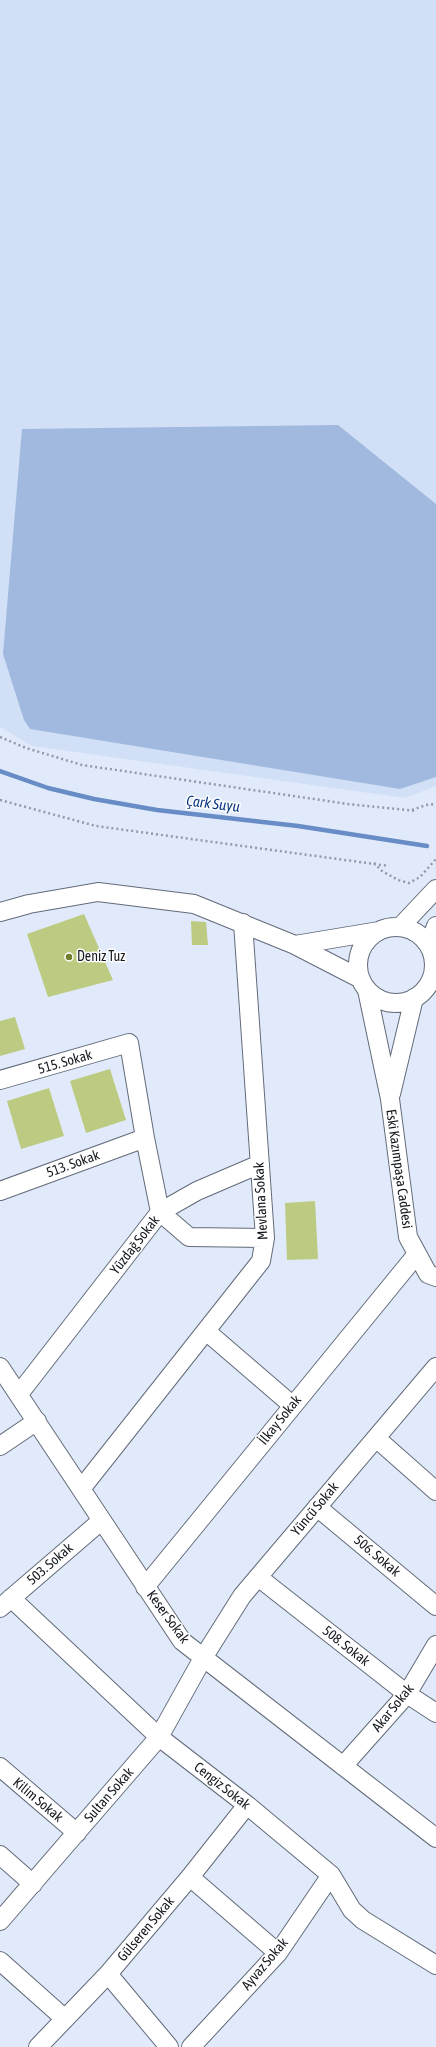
<!DOCTYPE html>
<meta charset="utf-8">
<style>
body{margin:0}
canvas{display:block;background:#e0eafa}
</style>
<canvas width="436" height="2047"></canvas>
<script>
const c = document.querySelector('canvas').getContext('2d');
c.lineJoin = 'round';
function paint(path, color) { c.fillStyle = color; c.fill(path, 'evenodd'); }
const shape = rows => new Path2D(rows.map(r => 'M' + r).join(''));
function strokePath(path, color, width, dash) { c.strokeStyle = color; c.lineWidth = width; c.lineCap = dash ? 'butt' : 'round'; c.setLineDash(dash || []); c.stroke(path); }
function write(font, color, halo, rows, align = 'center') {
  c.font = font + ' "Asap Condensed",sans-serif'; c.lineWidth = 3; c.setLineDash([]); c.textBaseline = 'middle'; c.strokeStyle = halo; c.fillStyle = color; for (const [text, x, y, turn = 0] of rows) {
    c.save(); c.translate(x, y); c.rotate((+turn || 0) * Math.PI / 180); c.textAlign = isNaN(turn) ? turn : align; if (halo) c.strokeText(text, 0, 0); c.fillText(text, 0, 0); c.restore();
  }
}
paint(shape([
 [0,0,436,0,436,786,405,798,32,746,0,727]
]), '#d1e0f6');
paint(shape([
 [338,425,436,504,436,777,400,789,30,729,24,720,3,654,22,429]
]), '#a1b9df');
strokePath(shape([
 [0,771,48,788,94,799,157,810,298,826,427,846]
]), '#688cc6', 4.5);
paint(shape([
 [84,914,113,980,48,997,27,934],
 [191,921,206,922,208,945,192,945],
 [15,1017,25,1049,0,1056,0,1021],
 [110,1069,126,1120,86,1133,70,1081],
 [49,1088,64,1136,21,1149,7,1101],
 [315,1201,318,1259,287,1260,285,1203]
]), '#bdcb82');
const minor = shape([
 [0,912,29,904,98,892,194,904,295,945,361,979],
 [401,926,436,889],
 '358 965a38 38 0 1 1 76 0a38 38 0 1 1-76 0Z',
 [295,945,379,931],
 [429,945,436,926],
 [367,990,390,1099,408,1237,428,1274,436,1277],
 [0,1080,129,1043,145,1138,160,1212,19,1394],
 [391,1094,414,998],
 [260,1164,197,1191,160,1212,189,1237,265,1238],
 [0,1191,145,1138],
 [206,1331,292,1405],
 [0,1367,182,1641,436,1838],
 [376,1438,436,1491],
 [0,1446,37,1421],
 [81,1489,261,1261,265,1238,243,923],
 [317,1507,436,1606],
 [258,1577,407,1694,436,1713],
 [145,1587,417,1254],
 [11,1598,159,1737,247,1805,331,1875,352,1910,363,1920,436,1965],
 [0,1608,101,1521],
 [343,1766,407,1694,436,1645],
 [0,1767,77,1833],
 [0,1855,33,1884],
 [190,1877,278,1953],
 [0,1921,159,1737,203,1658,242,1596,436,1367],
 [0,1961,64,2018],
 [108,1974,169,2047],
 [38,2047,108,1974,190,1877,247,1805],
 [191,2047,278,1953,331,1875]
]);
strokePath(minor, '#636b79', 20);
strokePath(shape([
 [0,737,26,748,82,765,348,804,417,811],
 [0,800,96,826,389,866],
 [412,810,426,805,436,804],
 [374,863,382,871,398,880,409,883,420,877,436,859]
]), '#939aa6', 2.5, [2, 3]);
strokePath(minor, '#fff', 18);
for (const [x, y, r, color] of [
 [69,957,4,"#6f7c29"]
]) { const dot = new Path2D(); dot.arc(x, y, r, 0, 2 * Math.PI); c.fillStyle = color; c.fill(dot); strokePath(dot, '#fff', 1.5); }
write('14px', '#15181e', '#fff', [
 ["Deniz Tuz",77,957]
], 'left');
write('14px', '#15181e', '#fff', [
 ["515. Sokak",65,1062,-16],
 ["513. Sokak",73,1164,-20],
 ["Eski Kazımpaşa Caddesi",399,1169,82],
 ["Mevlana Sokak",261,1201,-93],
 ["Yüzdağ Sokak",135,1245,-52],
 ["İlkay Sokak",280,1420,-51],
 ["Yüncü Sokak",315,1509,-50],
 ["506. Sokak",377,1556,40],
 ["503. Sokak",50,1564,-41],
 ["Keser Sokak",168,1617,54],
 ["508. Sokak",346,1646,38],
 ["Akar Sokak",393,1708,-51],
 ["Cengiz Sokak",222,1786,38],
 ["Sultan Sokak",109,1795,-49],
 ["Kilim Sokak",38,1800,40],
 ["Gülseren Sokak",146,1929,-50],
 ["Ayvaz Sokak",265,1964,-50]
]);
write('italic 15px', '#0d3a80', '#fff', [
 ["Çark Suyu",213,804,7]
]);
</script>
